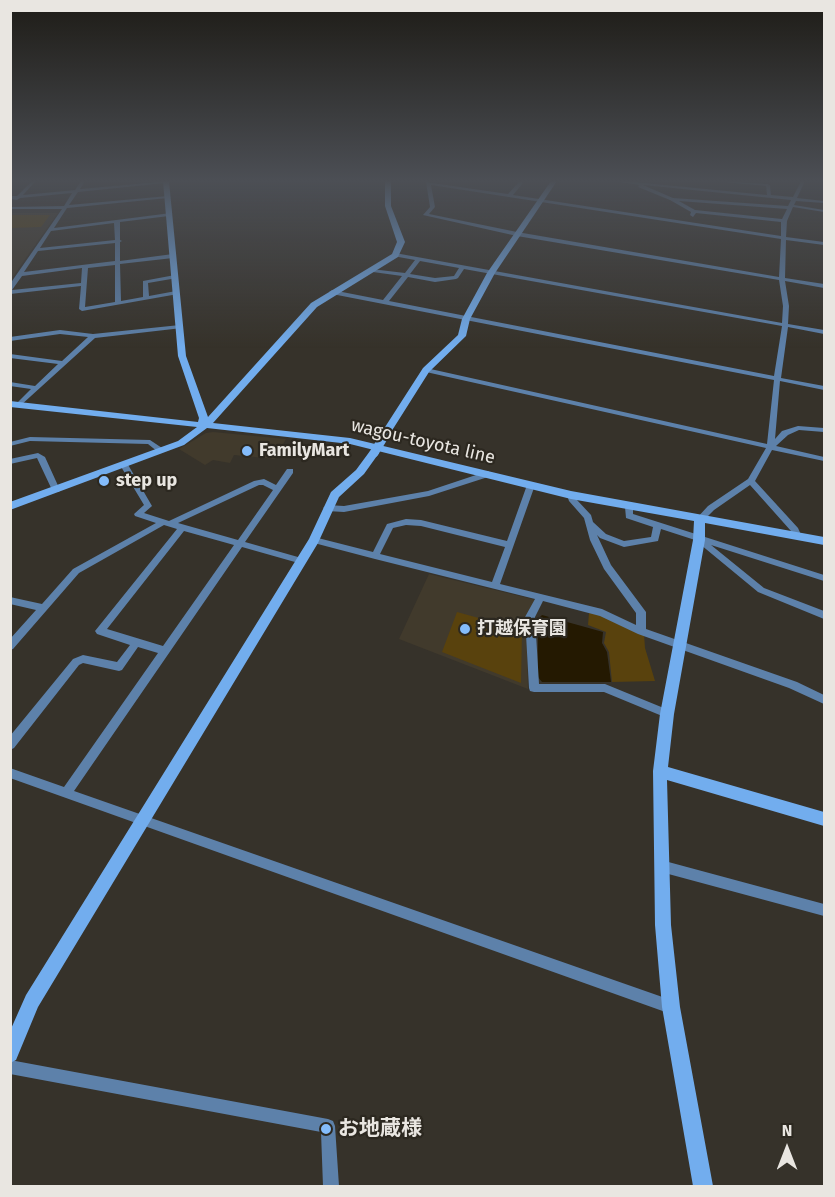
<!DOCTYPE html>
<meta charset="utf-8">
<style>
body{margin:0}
#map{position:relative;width:835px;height:1197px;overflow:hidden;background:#36322a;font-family:"Fira Sans",sans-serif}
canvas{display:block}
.frame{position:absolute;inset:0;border:12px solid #e9e6e1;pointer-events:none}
.north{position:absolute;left:757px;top:1119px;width:60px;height:60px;-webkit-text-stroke:4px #2c2820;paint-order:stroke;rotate:0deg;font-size:16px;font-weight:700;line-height:24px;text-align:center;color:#e9e6e1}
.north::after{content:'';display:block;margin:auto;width:21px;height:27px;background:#e9e6e1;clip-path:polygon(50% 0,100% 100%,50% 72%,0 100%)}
</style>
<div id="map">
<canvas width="835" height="1197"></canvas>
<div class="frame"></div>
<div class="north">N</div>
</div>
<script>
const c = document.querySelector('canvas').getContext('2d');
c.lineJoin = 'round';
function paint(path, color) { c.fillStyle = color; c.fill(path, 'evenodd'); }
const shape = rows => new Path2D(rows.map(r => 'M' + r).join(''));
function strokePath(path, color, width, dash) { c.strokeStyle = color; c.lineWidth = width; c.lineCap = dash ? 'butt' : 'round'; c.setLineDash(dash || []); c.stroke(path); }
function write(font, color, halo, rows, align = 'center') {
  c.font = font + ' "Fira Sans","Noto Sans JP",sans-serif'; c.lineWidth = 4.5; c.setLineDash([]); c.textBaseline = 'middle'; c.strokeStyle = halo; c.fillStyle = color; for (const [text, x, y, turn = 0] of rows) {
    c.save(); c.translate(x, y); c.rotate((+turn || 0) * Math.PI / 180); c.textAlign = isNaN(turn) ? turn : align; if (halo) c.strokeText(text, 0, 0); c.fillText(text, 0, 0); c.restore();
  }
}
paint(shape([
 [11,213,58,213,11,279],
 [213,432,286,439,275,459,234,455,230,463,213,460,205,465,179,449,206,433],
 [429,574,536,600,526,618,528,689,399,639]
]), '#413a2c');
paint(shape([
 [11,215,50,215,41,227,11,228],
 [457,612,522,630,521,683,442,652],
 [589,613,601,615,644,634,645,648,655,681,612,682,609,652,604,643,606,632,588,625]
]), '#59420d');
paint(shape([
 [542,615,603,632,602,643,607,652,611,682,542,682,538,677,538,619]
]), '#241901');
paint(shape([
 [32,181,36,181,23,195,75,190,81,181,85,181,80,189,168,181,168,183,166,183,78,192,69,205,168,196,170,197,168,198,67,208,54,228,171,213,172,214,169,216,120,222,120,240,122,241,120,242,120,261,173,254,176,256,173,258,120,264,121,301,143,297,143,281,175,275,177,276,177,278,148,283,149,296,176,291,178,292,178,294,82,311,79,309,81,286,10,294,10,284,62,209,10,209,10,207,64,206,72,193,20,198,17,200,10,199,10,196,17,196,32,181],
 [114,223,115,240,40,248,51,231,114,223],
 [115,243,115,261,24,272,38,251,115,243],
 [115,265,115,302,85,307,88,268,115,265],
 [82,268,81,283,12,290,22,276,82,268],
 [516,181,521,181,523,183,513,195,781,236,781,222,696,213,693,217,690,215,691,212,670,200,638,187,639,185,611,181,625,181,767,195,766,186,722,182,720,181,768,184,770,185,771,195,793,197,801,181,805,181,797,198,824,201,824,203,796,201,794,205,824,210,824,212,793,207,787,221,786,237,824,242,824,245,786,240,785,278,824,284,824,288,785,281,789,306,788,324,824,330,824,334,788,327,781,378,824,386,824,390,780,381,775,439,782,431,798,426,824,428,824,432,799,430,788,435,776,446,824,457,824,461,772,450,755,481,798,528,802,537,801,539,795,539,791,531,750,485,714,510,703,521,697,521,696,519,708,506,748,479,766,448,426,372,423,370,426,368,767,444,774,380,332,294,329,292,332,290,383,300,402,276,373,272,371,271,371,269,405,273,415,260,393,256,393,254,395,253,782,323,783,306,779,280,517,236,423,215,430,207,426,182,508,194,518,183,516,181],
 [431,185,781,239,779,277,517,232,429,214,435,207,431,185],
 [643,185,791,200,788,206,673,198,643,185],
 [679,201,787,209,782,219,695,210,679,201],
 [420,261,459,268,454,276,435,278,410,274,420,261],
 [464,269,782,326,774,376,389,301,408,277,435,282,456,279,458,278,464,269],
 [180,325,183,327,182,328,95,338,20,406,18,407,15,405,31,389,10,386,10,382,35,386,58,364,10,358,10,354,62,361,88,337,60,334,10,341,10,337,60,330,93,334,180,325],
 [30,437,150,440,165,450,164,452,158,452,148,444,30,441,10,446,10,442,30,437],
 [38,453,45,457,60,490,59,492,53,492,37,458,10,464,10,459,38,453],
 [121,463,127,463,152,506,144,513,169,521,254,481,264,479,276,485,287,469,293,469,293,473,245,542,305,559,306,561,302,564,242,547,74,791,671,1000,676,1002,678,1007,676,1012,671,1014,10,778,10,768,64,787,158,653,138,647,122,670,119,671,83,663,79,665,14,748,10,750,10,736,73,659,83,655,117,662,130,645,97,634,95,631,177,529,164,525,79,573,13,649,10,650,10,639,36,610,10,604,10,597,42,604,73,569,156,523,135,516,134,514,144,505,120,465,121,463],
 [259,485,263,485,273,490,238,540,178,523,259,485],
 [184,531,234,545,163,646,107,629,184,531],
 [488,471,492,474,491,476,429,496,344,512,327,511,323,508,327,505,344,506,428,491,488,471],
 [531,482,535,485,500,584,602,609,636,625,636,613,604,569,590,540,584,518,569,501,567,495,571,492,574,493,577,500,591,515,593,522,606,534,624,541,651,537,653,527,626,518,625,507,629,504,633,507,633,514,824,575,824,581,711,545,764,588,824,611,824,619,758,592,695,540,661,529,658,541,624,547,600,538,597,535,611,565,646,612,646,629,797,682,824,695,824,704,789,688,638,634,600,616,543,601,535,617,539,684,605,684,671,711,672,714,671,717,667,718,604,692,534,692,530,691,529,688,525,617,535,599,375,559,314,543,310,540,314,537,373,552,387,524,406,519,421,520,507,541,527,485,531,482],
 [406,525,421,526,505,547,492,582,380,554,393,528,406,525],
 [661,860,824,904,824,916,661,872,657,870,655,866,657,862,661,860],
 [10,1060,328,1119,333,1121,335,1126,339,1186,323,1186,321,1132,10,1074,10,1060]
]), '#5d81aa');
paint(shape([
 [163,181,169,181,186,356,208,417,311,303,392,254,397,242,385,206,385,181,391,181,391,206,405,242,398,257,317,307,213,423,350,438,571,491,824,537,824,545,705,523,705,540,674,714,668,767,824,812,824,826,667,780,671,925,680,1007,713,1186,693,1186,662,1007,655,925,653,771,660,714,693,540,694,521,571,499,378,451,379,453,364,474,339,497,318,543,38,1007,16,1060,10,1063,10,1031,26,995,309,539,331,492,356,470,370,451,374,450,350,444,207,428,184,445,10,510,10,502,178,441,197,427,10,407,10,401,198,422,199,418,178,356,163,181],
 [551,181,557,181,495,273,470,319,466,336,429,372,386,440,380,440,378,438,423,368,458,335,462,319,487,273,551,181]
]), '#72adee');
strokePath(shape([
 [374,453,383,438]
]), '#72adee', 9);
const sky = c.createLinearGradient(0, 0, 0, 348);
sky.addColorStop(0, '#1e1c17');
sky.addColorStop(0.52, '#4c4f55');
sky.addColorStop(1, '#4c4f5500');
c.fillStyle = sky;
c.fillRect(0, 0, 835, 348);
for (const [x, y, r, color] of [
 [247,451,6,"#84bcfb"],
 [104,481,6,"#84bcfb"],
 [465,629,6,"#84bcfb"],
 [326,1129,6,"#84bcfb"]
]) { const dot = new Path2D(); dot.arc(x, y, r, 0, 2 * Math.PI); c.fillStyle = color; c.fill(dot); strokePath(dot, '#2c2820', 2); }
write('18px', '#e9e6e1', '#2c2820', [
 ["wagou-toyota line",423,442,13]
]);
write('bold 18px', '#e9e6e1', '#2c2820', [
 ["FamilyMart",259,451],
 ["step up",116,481],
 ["打越保育園",477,629]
], 'left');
write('bold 21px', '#e9e6e1', '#2c2820', [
 ["お地蔵様",338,1129]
], 'left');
</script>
